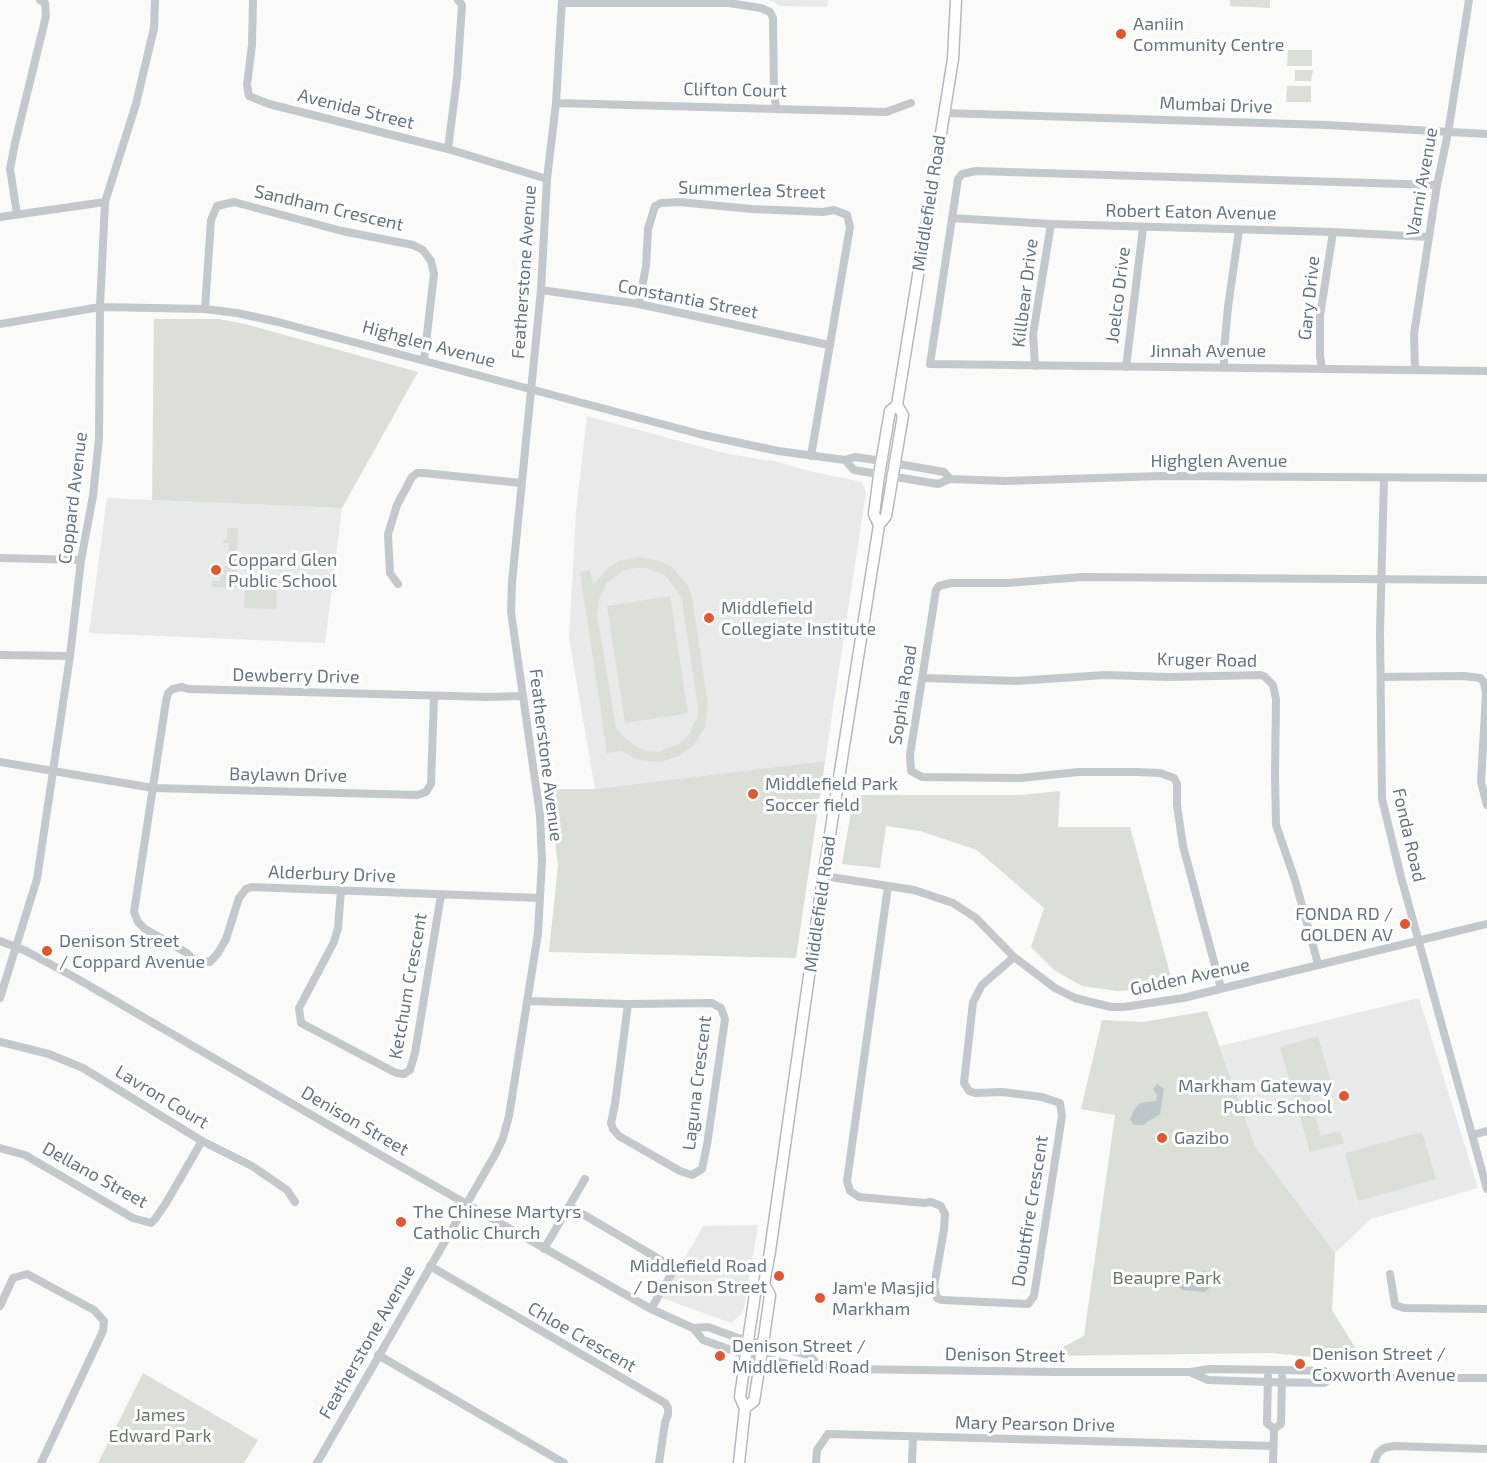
<!DOCTYPE html>
<style>
body{margin:0}
canvas{display:block;background:#fafaf8}
</style>
<canvas width="1487" height="1463"></canvas>
<script>
const c = document.querySelector('canvas').getContext('2d');
c.lineJoin = 'round';
function paint(path, color) { c.fillStyle = color; c.fill(path, 'evenodd'); }
const shape = rows => new Path2D(rows.map(r => 'M' + r).join(''));
function strokePath(path, color, width, dash) { c.strokeStyle = color; c.lineWidth = width; c.lineCap = dash ? 'butt' : 'round'; c.setLineDash(dash || []); c.stroke(path); }
function write(font, color, halo, rows, align = 'center') {
  c.font = font + ' "Exo 2",sans-serif'; c.lineWidth = 6; c.setLineDash([]); c.textBaseline = 'middle'; c.strokeStyle = halo; c.fillStyle = color; for (const [text, x, y, turn = 0] of rows) {
    c.save(); c.translate(x, y); c.rotate((+turn || 0) * Math.PI / 180); c.textAlign = isNaN(turn) ? turn : align; if (halo) c.strokeText(text, 0, 0); c.fillText(text, 0, 0); c.restore();
  }
}
paint(shape([
 [769,0,828,0,827,7,780,6],
 [587,416,728,454,778,462,809,471,862,482,866,492,825,761,595,789,569,638,576,512],
 [107,498,342,508,325,643,89,633],
 [1419,998,1478,1188,1371,1219,1335,1253,1255,1146,1220,1046],
 [758,1225,743,1313,731,1323,662,1298,703,1226]
]), '#e8e9e9');
paint(shape([
 [1230,0,1270,0,1270,8,1230,6],
 [1288,50,1312,50,1312,66,1287,66],
 [1295,70,1313,70,1311,81,1295,81],
 [1287,86,1311,86,1311,102,1286,102],
 [154,319,219,319,245,324,418,372,342,508,152,500],
 [227,528,238,528,236,588,212,587,212,581,220,581,221,575,224,575,224,566,228,565,229,543,223,543,223,540,227,540],
 [640,557,663,562,673,568,688,586,692,597,708,706,705,728,693,746,679,756,661,762,639,760,622,751,607,753,580,572,590,570,593,585,609,567,619,561],
 [635,568,646,568,665,575,678,592,682,601,698,707,697,718,688,736,679,744,658,752,646,751,637,747,622,736,616,727,597,616,599,599,607,583,624,570],
 [254,576,262,577,272,582,277,592,276,609,244,608,246,578],
 [670,596,688,713,625,723,607,606],
 [825,761,796,958,549,952,558,865,548,789,595,789],
 [1060,791,1058,827,1130,827,1174,988,1117,991,1082,986,1054,970,1031,947,1044,908,977,850,920,831,886,826,880,868,842,864,854,795,1020,795],
 [1207,1011,1255,1146,1335,1253,1332,1310,1364,1362,1271,1353,1046,1356,1084,1336,1115,1115,1081,1109,1102,1020,1143,1022],
 [1318,1036,1331,1082,1320,1085,1321,1090,1309,1094,1321,1136,1340,1131,1344,1143,1310,1152,1280,1047],
 [1422,1132,1436,1179,1358,1201,1345,1153],
 [143,1373,258,1440,244,1463,98,1463]
]), '#dadfd7');
paint(shape([
 [1157,1084,1164,1089,1160,1114,1143,1125,1134,1125,1130,1119,1134,1110,1140,1103,1156,1101,1157,1095,1153,1089],
 [1169,1271,1186,1276,1195,1276,1205,1271,1208,1273,1213,1284,1205,1292,1182,1290,1165,1275]
]), '#bbc7cb');
const major = shape([
 [879,525,874,514,879,475,890,411,897,405],
 [745,1408,754,1401,763,1344,770,1295,764,1284],
 [739,1463,745,1408,740,1397,746,1354,755,1294,764,1284,770,1251,821,891,879,525,886,516,903,415,897,405,953,59,956,0]
]);
strokePath(major, '#b5babe', 13);
strokePath(shape([
 [253,0,252,45,247,85,249,96,269,104,448,149,547,179],
 [562,3,729,3,761,8,770,12,773,18,774,95,776,107],
 [556,103,886,112,911,103],
 [944,113,1326,125,1487,134],
 [448,149,457,78,462,5,458,0],
 [1437,185,976,171,962,174,958,179,930,364,1487,371],
 [17,214,10,169,15,143,46,16,45,3,40,0],
 [0,217,105,202],
 [952,218,1051,224,1333,232,1429,237],
 [541,290,639,304,829,345],
 [639,304,646,266,648,229,655,206,661,203,679,202,752,209,823,212,834,210,847,215,850,227,811,456],
 [205,309,211,220,217,206,234,202,342,231,413,245,423,250,431,261,434,274,424,360],
 [0,324,100,307,205,309,237,313,278,322,703,435,778,451,845,460,855,457,882,461,944,472,950,479],
 [1035,366,1033,334,1051,224],
 [1126,367,1143,228],
 [1224,367,1224,350,1228,307,1239,230],
 [1322,368,1320,356,1320,316,1333,232],
 [1415,370,1414,334,1437,185,1448,133,1469,0],
 [845,460,854,470,938,484,950,479,1005,481,1162,476,1487,478],
 [1384,478,1380,631,1382,799,1401,877,1487,1189],
 [0,558,81,560],
 [398,584,390,573,388,534,397,505,412,477,417,473,424,473,521,483],
 [0,655,70,656],
 [1381,677,1464,676,1480,678,1484,682,1486,694,1481,782,1487,805],
 [923,678,1016,681,1105,675,1169,677,1261,675,1265,677,1273,685,1276,699,1275,775,1276,825,1295,880,1318,964],
 [522,696,488,697,188,689,182,687,173,689,168,693,166,701,134,912,138,922,145,929,187,953,194,960,210,962,218,953,226,939,239,898,246,889,251,887,540,898],
 [0,762,153,788,417,795,426,792,431,784,434,696],
 [824,876,914,890,953,903,976,918,1014,957,1055,988,1075,998,1111,1007,1124,1007,1183,998,1487,924],
 [888,886,847,1181,850,1191,859,1197,925,1203,931,1202,941,1206,945,1214,944,1229,934,1287,937,1298,942,1300,1028,1304,1034,1296,1062,1116,1060,1103,1042,1097,1002,1092,975,1093,969,1091,964,1083,973,1002,982,985,1014,957],
 [341,890,338,928,334,942,299,1008,301,1023,396,1073,404,1074,410,1070,415,1053,441,895],
 [0,941,26,951,76,978,370,1149,651,1309,693,1328,708,1327,738,1338,809,1355,818,1365],
 [1221,988,1183,846,1177,805,1177,784,1174,778,1160,773,1137,772,1079,772,1020,778,922,777,911,771,910,755,936,590,939,586,951,583,1008,583,1082,577,1487,580],
 [0,998,37,879,70,656,81,560,93,496,99,438,100,307,105,202,136,104,154,28,155,0],
 [527,1001,628,1004,712,1003,721,1008,725,1019,707,1145,702,1169,692,1175,680,1171,619,1136,613,1129,611,1123,615,1104,628,1004],
 [0,1042,49,1054,83,1068,202,1141,252,1166,287,1190,295,1202],
 [1472,1135,1487,1131],
 [0,1148,25,1155,133,1218,151,1223,155,1219,166,1203,202,1141],
 [569,1206,669,1265,673,1271,651,1309],
 [544,1249,585,1179],
 [430,1266,665,1403,668,1408,668,1414,665,1423,659,1463],
 [1390,1274,1395,1305,1404,1308,1487,1309],
 [0,1306,13,1278,27,1274,94,1310,104,1321,103,1331,41,1463],
 [693,1328,703,1340,737,1352,809,1369,818,1365,850,1369,1056,1372,1191,1372,1209,1369,1283,1370,1324,1371,1331,1378],
 [378,1355,564,1463],
 [1192,1373,1208,1380,1268,1382,1324,1383,1331,1378,1487,1378],
 [1268,1376,1267,1423,1274,1429],
 [317,1463,496,1153,503,1138,509,1116,538,933,542,861,540,815,511,612,512,582,541,290,547,179,556,103,562,0],
 [816,1463,817,1450,828,1434,1273,1446],
 [912,1463,913,1438],
 [1273,1463,1274,1429,1281,1424,1282,1377],
 [1374,1463,1378,1453,1384,1448,1394,1446,1487,1449]
]), '#c3c8cc', 8);
strokePath(major, '#fff', 10);
for (const [x, y, r, color] of [
 [1121,34,6,"#e4572e"],
 [216,570,6,"#e4572e"],
 [709,618,6,"#e4572e"],
 [753,794,6,"#e4572e"],
 [1405,924,6,"#e4572e"],
 [47,951,6,"#e4572e"],
 [1344,1096,6,"#e4572e"],
 [1162,1138,6,"#e4572e"],
 [401,1222,6,"#e4572e"],
 [779,1276,6,"#e4572e"],
 [820,1298,6,"#e4572e"],
 [720,1356,6,"#e4572e"],
 [1300,1364,6,"#e4572e"]
]) { const dot = new Path2D(); dot.arc(x, y, r, 0, 2 * Math.PI); c.fillStyle = color; c.fill(dot); strokePath(dot, '#fff', 2); }
write('18px', '#657683', '#fff', [
 ["Aaniin",1133,24],
 ["Community Centre",1133,45],
 ["Coppard Glen",228,560],
 ["Public School",228,581],
 ["Middlefield",721,608],
 ["Collegiate Institute",721,629],
 ["Middlefield Park",765,784],
 ["Soccer field",765,805],
 ["FONDA RD /",1393,914,"right"],
 ["GOLDEN AV",1393,935,"right"],
 ["Denison Street",59,941],
 ["/ Coppard Avenue",59,962],
 ["Markham Gateway",1332,1086,"right"],
 ["Public School",1332,1107,"right"],
 ["Gazibo",1174,1138],
 ["The Chinese Martyrs",413,1212],
 ["Catholic Church",413,1233],
 ["Middlefield Road",767,1266,"right"],
 ["/ Denison Street",767,1287,"right"],
 ["Jam'e Masjid",832,1288],
 ["Markham",832,1309],
 ["Denison Street /",732,1346],
 ["Middlefield Road",732,1367],
 ["Denison Street /",1312,1354],
 ["Coxworth Avenue",1312,1375]
], 'left');
write('18px', '#657683', '#fff', [
 ["Clifton Court",735,90,1],
 ["Mumbai Drive",1216,105,2],
 ["Avenida Street",356,109,14],
 ["Vanni Avenue",1422,182,-80],
 ["Summerlea Street",752,190,2],
 ["Middlefield Road",929,203,-81],
 ["Sandham Crescent",329,208,13],
 ["Robert Eaton Avenue",1191,212,1],
 ["Featherstone Avenue",524,272,-86],
 ["Killbear Drive",1025,293,-83],
 ["Joelco Drive",1118,295,-83],
 ["Gary Drive",1309,298,-84],
 ["Constantia Street",688,299,11],
 ["Highglen Avenue",429,344,15],
 ["Jinnah Avenue",1208,351],
 ["Highglen Avenue",1219,461],
 ["Coppard Avenue",73,498,-83],
 ["Kruger Road",1207,660,1],
 ["Dewberry Drive",296,676,1],
 ["Sophia Road",903,695,-81],
 ["Featherstone Avenue",546,755,83],
 ["Baylawn Drive",288,775,1],
 ["Fonda Road",1409,835,77],
 ["Alderbury Drive",332,874,2],
 ["Middlefield Road",820,904,-82],
 ["Golden Avenue",1190,977,-12],
 ["Ketchum Crescent",408,986,-80],
 ["Laguna Crescent",697,1083,-83],
 ["Lavron Court",162,1097,31],
 ["Denison Street",355,1121,30],
 ["Dellano Street",95,1175,29],
 ["Doubtfire Crescent",1030,1211,-81],
 ["Chloe Crescent",582,1337,30],
 ["Featherstone Avenue",367,1342,-60],
 ["Denison Street",1005,1355,1],
 ["Mary Pearson Drive",1035,1424,1]
]);
write('18px', '#687a64', '#fff', [
 ["Beaupre Park",1167,1278],
 ["James",160,1415],
 ["Edward Park",160,1436]
]);
</script>
